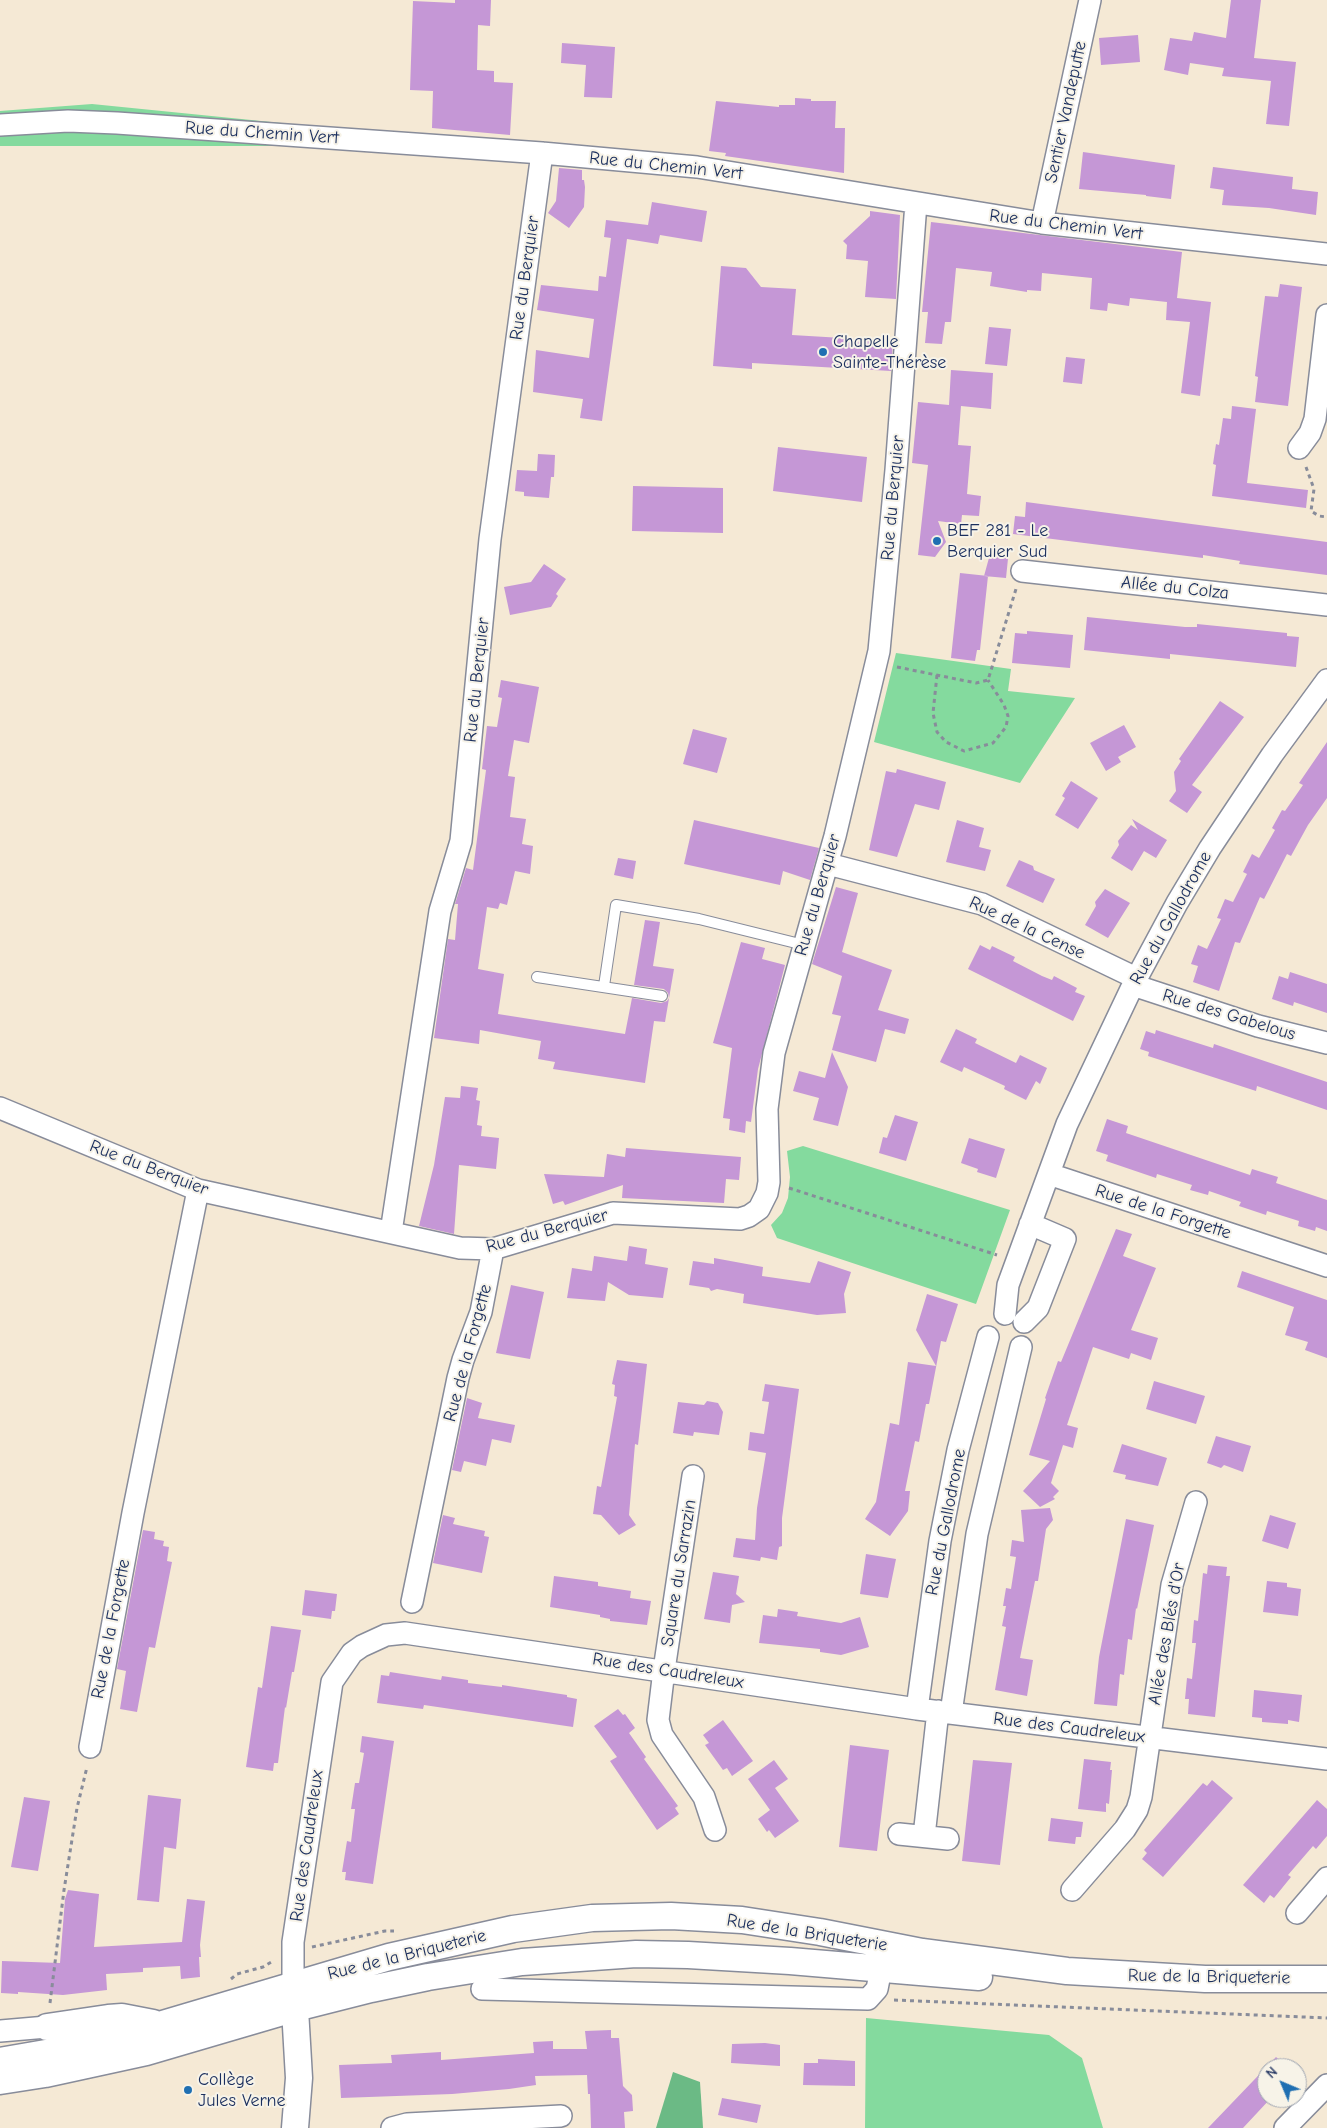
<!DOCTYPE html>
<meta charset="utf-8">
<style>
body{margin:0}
#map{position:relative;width:1327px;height:2128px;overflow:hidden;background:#f5e9d5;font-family:"Comic Neue",sans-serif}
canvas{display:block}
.north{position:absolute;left:1257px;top:2058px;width:50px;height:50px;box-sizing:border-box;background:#f7f3e8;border:1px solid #9fa5b1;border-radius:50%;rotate:315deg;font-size:14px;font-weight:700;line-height:20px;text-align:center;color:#1b2f5e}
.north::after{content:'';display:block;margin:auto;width:18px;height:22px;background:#1f6fb2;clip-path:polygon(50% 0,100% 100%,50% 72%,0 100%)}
</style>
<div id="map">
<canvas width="1327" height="2128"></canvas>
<div class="north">N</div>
</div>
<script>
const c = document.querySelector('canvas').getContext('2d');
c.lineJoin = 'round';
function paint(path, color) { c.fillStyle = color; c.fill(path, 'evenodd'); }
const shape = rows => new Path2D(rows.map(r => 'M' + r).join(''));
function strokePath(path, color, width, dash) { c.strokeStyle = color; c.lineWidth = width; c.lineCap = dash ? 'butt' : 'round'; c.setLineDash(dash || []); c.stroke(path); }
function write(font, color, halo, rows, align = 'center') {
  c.font = font + ' "Comic Neue",sans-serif'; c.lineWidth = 4; c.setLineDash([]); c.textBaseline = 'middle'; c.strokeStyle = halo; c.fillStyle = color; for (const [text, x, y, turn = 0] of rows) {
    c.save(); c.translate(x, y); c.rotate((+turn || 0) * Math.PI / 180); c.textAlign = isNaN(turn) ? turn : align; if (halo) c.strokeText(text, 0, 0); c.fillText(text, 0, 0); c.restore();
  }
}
paint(shape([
 [92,104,301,125,303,146,0,146,0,111],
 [896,653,1011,669,1008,691,1075,698,1020,783,874,742],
 [803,1146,1010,1210,976,1304,777,1238,771,1225,782,1213,788,1198,790,1177,787,1151],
 [866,2018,1049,2035,1082,2058,1103,2128,865,2128]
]), '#84da9e');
paint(shape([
 [673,2072,700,2082,703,2128,656,2128]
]), '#6bba85');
paint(shape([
 [455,0,491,0,490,26,478,25,477,70,494,71,494,82,513,83,510,135,432,128,433,91,410,90,413,1,455,3],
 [1231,0,1261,0,1254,58,1296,62,1289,126,1266,124,1271,81,1222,76,1224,68,1190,63,1188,75,1164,70,1170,38,1192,41,1194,32,1226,38],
 [1138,35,1140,62,1101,65,1099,38],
 [562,43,615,47,612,98,584,97,586,65,561,63],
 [795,98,811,99,811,101,836,101,835,128,845,128,844,173,725,156,726,153,709,151,716,101,779,107,779,105,795,105],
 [1083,152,1175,165,1171,199,1146,196,1146,195,1079,189],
 [1213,167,1293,177,1292,189,1318,192,1316,215,1269,208,1222,205,1224,190,1210,188],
 [559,168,582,170,582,180,584,180,585,187,584,207,569,228,548,213,556,201],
 [652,202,707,211,702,242,660,235,658,244,627,239,602,421,580,418,583,399,533,392,536,350,589,358,594,319,537,310,541,285,598,291,599,276,606,277,611,238,604,237,606,220,648,225],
 [870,211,900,215,896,299,865,297,868,261,846,259,847,245,843,241,870,216],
 [931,222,1182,252,1177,298,1211,302,1200,396,1181,393,1190,322,1166,320,1167,302,1130,298,1129,306,1108,303,1107,311,1090,309,1092,278,1042,273,1041,291,1027,290,1027,292,990,286,992,272,956,268,951,322,945,322,942,344,925,343,928,312,922,312],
 [721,266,746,268,761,287,796,289,792,335,893,341,891,371,752,363,752,369,713,366],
 [1280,284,1302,287,1288,406,1255,402,1258,377,1255,376,1265,296,1278,297],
 [989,327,1011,329,1007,366,985,364],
 [1066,357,1085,359,1082,384,1063,382],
 [951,370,993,373,991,409,961,406,958,445,971,446,967,494,981,496,979,516,962,515,961,524,938,521,946,542,935,557,918,555,928,465,912,463,918,402,949,405],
 [1232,406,1256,409,1247,483,1308,490,1306,508,1212,496,1216,465,1213,464,1216,444,1219,445,1223,418,1231,419],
 [778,447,867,457,862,502,773,491],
 [538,454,555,455,554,477,551,477,549,498,524,496,524,492,515,491,517,470,537,471],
 [633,486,723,488,723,533,632,531],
 [1026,502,1327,542,1327,575,1239,564,1240,561,1203,555,1203,558,1013,534,1015,516,1025,517],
 [992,547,1009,549,1006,578,984,576],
 [544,564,566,579,556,594,558,596,551,607,510,615,504,587,531,582],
 [960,573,988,576,980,650,977,650,975,661,951,658],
 [1087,617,1185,627,1197,627,1197,624,1287,633,1287,636,1299,637,1296,667,1170,654,1170,659,1084,650],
 [1027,631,1073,635,1070,668,1012,663,1015,633,1027,634],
 [501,680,539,687,529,743,514,740,508,776,515,777,510,817,526,819,522,844,533,846,530,874,515,871,507,905,500,903,498,909,487,907,478,969,504,974,498,1014,625,1034,632,998,661,1003,667,1001,669,998,668,993,664,989,634,985,645,920,660,922,653,966,674,969,665,1022,654,1021,645,1083,553,1069,555,1062,538,1059,541,1041,480,1030,479,1044,434,1038,448,939,455,940,458,904,455,904,466,868,473,870,486,770,482,769,487,726,497,727,502,698,498,697],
 [1220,701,1244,717,1192,785,1202,792,1187,813,1169,801,1176,791,1174,772,1181,761,1179,759],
 [1124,725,1136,747,1118,757,1121,762,1106,771,1090,743],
 [693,729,727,738,717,773,683,764],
 [1327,742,1327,798,1308,825,1291,856,1287,854,1264,899,1260,897,1240,943,1235,942,1219,991,1193,982,1198,966,1191,964,1198,945,1207,949,1221,919,1217,918,1225,899,1233,902,1247,874,1243,872,1252,854,1259,858,1275,830,1272,828,1282,810,1285,811,1303,785,1299,783],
 [897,769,946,782,939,810,915,804,897,857,869,850,886,771,896,773],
 [1071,781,1098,798,1078,829,1055,815,1065,798,1062,796],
 [1132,819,1167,840,1156,858,1144,851,1132,871,1111,858,1119,845,1118,841,1131,825,1138,830],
 [694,820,819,848,810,880,783,871,780,885,684,864],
 [957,820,984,828,979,847,991,850,985,871,946,862],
 [618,858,636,861,633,879,614,875],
 [1019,860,1033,866,1034,870,1055,879,1043,903,1006,886],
 [836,887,858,893,842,952,892,970,878,1010,909,1019,905,1034,885,1029,876,1062,832,1050,841,1016,832,1014,842,976,812,964],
 [1105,889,1130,903,1108,938,1085,925,1096,906,1095,902],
 [741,942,765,948,762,959,785,965,758,1069,751,1122,746,1121,745,1133,729,1130,730,1119,723,1118,732,1048,713,1043],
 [980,945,990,950,992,946,1015,957,1013,961,1042,976,1052,980,1054,976,1077,988,1075,992,1085,996,1073,1021,968,969],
 [1290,972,1327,984,1327,1013,1294,1002,1293,1006,1272,999,1279,976,1288,979],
 [956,1029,977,1039,975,1043,1016,1063,1020,1055,1047,1068,1040,1084,1036,1081,1026,1100,1004,1089,1005,1086,964,1067,962,1072,940,1062],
 [1156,1030,1213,1048,1214,1044,1327,1082,1327,1110,1257,1086,1256,1091,1148,1056,1149,1052,1140,1049,1146,1031,1155,1034],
 [832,1052,848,1087,838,1126,813,1120,819,1098,793,1091,799,1071,825,1078],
 [461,1086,478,1088,476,1100,480,1101,477,1125,482,1126,481,1136,499,1138,496,1169,459,1165,454,1234,419,1226,434,1165,445,1097,460,1098],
 [895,1115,918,1122,906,1161,879,1153,883,1137,887,1138],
 [1107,1119,1128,1126,1126,1133,1250,1175,1252,1169,1278,1177,1276,1183,1327,1200,1327,1231,1316,1227,1315,1231,1298,1226,1299,1221,1267,1211,1266,1215,1239,1206,1241,1202,1209,1191,1208,1195,1190,1190,1192,1185,1157,1174,1156,1178,1106,1161,1108,1155,1096,1151],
 [969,1138,1005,1149,996,1178,977,1172,978,1169,961,1163],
 [626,1148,741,1157,739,1180,726,1179,724,1203,622,1198,623,1185,565,1205,563,1201,553,1204,544,1174,604,1177,607,1154,625,1157],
 [1116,1229,1132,1234,1123,1256,1156,1268,1131,1330,1158,1338,1151,1360,1131,1353,1129,1359,1093,1347,1067,1425,1078,1428,1073,1448,1063,1445,1051,1483,1059,1491,1053,1497,1055,1499,1040,1507,1023,1491,1050,1461,1029,1455,1046,1399,1045,1398,1058,1361,1061,1362],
 [629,1246,647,1249,645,1264,668,1268,663,1298,629,1295,608,1282,605,1301,567,1298,572,1268,592,1271,594,1256,627,1261],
 [714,1258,763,1267,762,1276,810,1283,818,1261,851,1272,844,1294,846,1313,817,1315,743,1303,744,1294,717,1289,711,1291,709,1288,689,1285,693,1261,714,1264],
 [1242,1271,1327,1300,1327,1358,1305,1350,1308,1342,1285,1335,1294,1307,1237,1287],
 [511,1285,544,1292,530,1359,496,1353],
 [927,1294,958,1304,946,1342,941,1341,929,1404,926,1404,919,1442,915,1441,905,1491,910,1491,908,1511,890,1536,865,1519,876,1502,890,1423,899,1425,908,1362,936,1366,916,1330],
 [617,1360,647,1364,638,1445,635,1444,629,1515,636,1525,619,1535,601,1515,593,1514,597,1486,601,1487,617,1397,614,1396,615,1385,612,1384],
 [1154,1381,1205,1396,1196,1424,1146,1409],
 [765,1384,799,1389,782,1518,782,1546,779,1547,777,1560,761,1557,760,1561,733,1557,736,1538,755,1540,757,1508,766,1453,748,1450,750,1432,764,1434,769,1402,762,1401],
 [467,1398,482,1403,478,1418,515,1425,511,1443,492,1439,486,1466,464,1461,461,1472,452,1470],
 [707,1401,718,1403,723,1412,719,1435,694,1432,693,1436,673,1433,678,1402,704,1405],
 [1216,1436,1251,1446,1243,1472,1224,1465,1221,1468,1207,1463],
 [1122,1444,1167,1458,1158,1486,1125,1479,1126,1475,1113,1472],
 [1050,1508,1053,1520,1046,1529,1038,1581,1035,1581,1020,1658,1033,1660,1027,1696,995,1690,1006,1627,1002,1626,1006,1606,1003,1606,1006,1588,1011,1589,1016,1557,1010,1556,1012,1540,1024,1542,1021,1510],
 [443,1515,455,1518,453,1524,485,1531,484,1536,489,1537,482,1573,433,1563],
 [1270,1515,1296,1523,1288,1549,1262,1541],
 [1126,1519,1154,1525,1137,1609,1136,1608,1132,1640,1128,1639,1124,1675,1120,1674,1117,1706,1094,1704,1099,1657],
 [143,1530,155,1532,154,1539,164,1541,163,1546,169,1547,167,1561,172,1562,155,1648,149,1647,137,1712,120,1709,126,1671,117,1669],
 [866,1554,896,1559,888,1598,860,1594],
 [1208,1565,1227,1567,1226,1576,1230,1576,1215,1717,1188,1714,1189,1699,1185,1699,1187,1678,1192,1679,1196,1643,1192,1643,1194,1620,1198,1621,1203,1573,1207,1574],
 [713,1572,739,1576,736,1594,745,1602,732,1605,730,1623,704,1619],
 [554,1576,598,1582,598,1586,631,1591,630,1598,651,1601,647,1625,610,1621,610,1619,600,1617,600,1615,550,1607],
 [1267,1581,1287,1583,1287,1587,1301,1589,1298,1616,1263,1612],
 [305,1590,337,1594,335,1611,332,1611,331,1619,302,1615],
 [778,1609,798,1612,797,1616,841,1623,860,1617,869,1647,841,1655,820,1652,820,1649,759,1643,763,1615,777,1617],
 [271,1626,301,1630,294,1672,292,1672,286,1708,285,1707,278,1763,274,1763,273,1771,246,1767,258,1687,262,1688],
 [390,1672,441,1680,442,1676,468,1680,468,1683,502,1687,502,1685,567,1695,567,1697,577,1699,573,1727,424,1705,423,1709,377,1703,381,1675,389,1676],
 [1254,1690,1302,1695,1299,1722,1288,1720,1288,1724,1262,1722,1262,1718,1252,1717],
 [618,1709,623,1715,625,1714,635,1728,629,1733,646,1757,644,1759,678,1806,675,1808,679,1814,657,1830,610,1761,617,1757,594,1726],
 [723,1720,753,1761,732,1776,727,1768,723,1770,705,1745,709,1743,703,1735],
 [362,1736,394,1741,373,1884,345,1880,346,1872,342,1872,347,1841,351,1842,355,1809,351,1809,355,1783,359,1783,364,1753,360,1752],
 [850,1745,889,1750,877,1851,839,1847],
 [1084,1759,1111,1762,1110,1770,1112,1770,1109,1804,1106,1803,1106,1812,1078,1809],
 [774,1760,788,1779,775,1788,799,1821,775,1838,769,1830,767,1832,758,1819,770,1810,748,1779],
 [973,1760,1012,1763,1000,1865,962,1861],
 [1212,1780,1233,1798,1163,1877,1142,1859,1147,1853,1144,1850,1203,1783,1207,1786],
 [148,1795,181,1799,176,1849,164,1847,159,1902,137,1900],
 [24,1797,50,1801,38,1871,11,1867],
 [1317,1800,1327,1809,1327,1836,1316,1849,1313,1846,1288,1875,1291,1877,1274,1898,1270,1895,1264,1903,1243,1885],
 [1051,1818,1083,1822,1081,1837,1076,1837,1075,1844,1048,1841],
 [68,1890,99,1894,94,1947,182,1942,187,1899,205,1901,200,1945,201,1957,199,1957,200,1977,181,1979,180,1966,143,1968,143,1972,106,1974,107,1990,63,1995,18,1992,18,1994,1,1993,2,1961,60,1963,65,1899],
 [611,2030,611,2038,619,2038,623,2086,632,2095,633,2111,624,2112,625,2128,591,2128,590,2094,588,2094,587,2075,535,2076,536,2085,509,2089,452,2094,341,2098,339,2065,392,2063,391,2055,441,2052,441,2060,534,2053,533,2042,553,2041,553,2049,587,2049,585,2031],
 [765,2043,780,2045,780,2066,731,2063,732,2044],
 [1276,2057,1288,2068,1267,2068,1267,2098,1271,2098,1243,2128,1208,2128],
 [818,2059,855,2061,855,2086,803,2085,804,2063,818,2063],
 [722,2098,761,2105,757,2123,718,2115]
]), '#c597d6');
const service = shape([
 [537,977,662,996],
 [604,986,616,905,699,919,804,945]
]);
const minor = shape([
 [0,125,68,121,117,123,542,153,697,167,1042,223,1327,254],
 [1042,223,1090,0],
 [1299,448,1310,433,1315,419,1327,315],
 [1022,571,1327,605],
 [828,864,982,904,1136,978],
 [1133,985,1258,1026,1327,1043],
 [0,1108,198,1190,460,1248,493,1249,613,1213,740,1219,749,1216,759,1209,767,1193,769,1182,767,1109,774,1053,835,836,879,651,896,470,916,203],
 [1049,1174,1327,1266],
 [391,1232,440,911,461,841,490,539,542,153],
 [1005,1314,1008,1285,1067,1124,1133,985,1177,903,1210,848,1272,755,1327,680],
 [1024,1322,1038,1308,1065,1239,1030,1224],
 [693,1476,664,1670,658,1720,662,1735,704,1797,715,1830],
 [412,1602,458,1378,463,1360,481,1312,493,1249],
 [917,1709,940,1541,958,1450,988,1337],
 [951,1713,977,1534,1021,1347],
 [90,1747,133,1513,198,1190],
 [899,1834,948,1839],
 [924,1836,938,1711],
 [1072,1890,1125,1829,1137,1810,1141,1797,1172,1585,1196,1502],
 [1297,1913,1327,1878],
 [293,1984,293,1942,332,1682,352,1653,362,1646,386,1635,405,1633,917,1709,1327,1759],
 [482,1989,868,1999,877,1989,881,1969],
 [0,2031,47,2027],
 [392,2128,407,2124,561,2116],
 [1285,2128,1327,2085]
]);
const tertiary = shape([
 [294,1992,299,2078,295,2128],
 [47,2027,108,2018,122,2017,153,2023],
 [0,2061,92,2045,389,1957,513,1929,592,1918,671,1916,742,1920,820,1932,922,1952,1067,1971,1205,1979,1327,1979],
 [0,2081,45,2074,146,2052,296,2008,371,1989,428,1977,522,1962,636,1954,688,1955,790,1961,979,1977]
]);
strokePath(service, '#888c9a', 12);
strokePath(minor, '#888c9a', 24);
strokePath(tertiary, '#888c9a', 29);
strokePath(shape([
 [1306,467,1314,489,1311,511,1319,516,1327,517],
 [897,667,976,683,988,680,1016,589],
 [937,675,933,713,937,732,946,742,964,751,993,743,1006,727,1008,716,1004,705,988,680],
 [789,1188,997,1255],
 [312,1947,385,1931,394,1931],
 [231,1979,237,1974,263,1967,273,1961],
 [894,2000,1327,2018],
 [50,2003,64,1890,77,1808,87,1767]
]), '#888c9a', 3, [4, 4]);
strokePath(service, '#fff', 10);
strokePath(minor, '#fff', 21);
strokePath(tertiary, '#fff', 26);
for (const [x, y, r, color] of [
 [823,352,5,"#1f6fb2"],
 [937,541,5,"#1f6fb2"],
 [188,2090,5,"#1f6fb2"]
]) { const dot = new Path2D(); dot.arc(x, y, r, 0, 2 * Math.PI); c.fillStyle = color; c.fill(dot); strokePath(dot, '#f7f3e8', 2); }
write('18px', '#1b2f5e', '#f7f3e8', [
 ["Sentier Vandeputte",1066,112,-78],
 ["Rue du Chemin Vert",262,133,4],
 ["Rue du Chemin Vert",666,166,6],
 ["Rue du Chemin Vert",1066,225,7],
 ["Rue du Berquier",525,278,-82],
 ["Rue du Berquier",893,498,-85],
 ["Allée du Colza",1175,588,6],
 ["Rue du Berquier",477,680,-84],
 ["Rue du Berquier",818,895,-74],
 ["Rue du Gallodrome",1171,918,-61],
 ["Rue de la Cense",1027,928,25],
 ["Rue des Gabelous",1229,1015,17],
 ["Rue du Berquier",149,1168,21],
 ["Rue de la Forgette",1163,1212,18],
 ["Rue du Berquier",547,1231,-15],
 ["Rue de la Forgette",468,1353,-75],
 ["Rue du Gallodrome",946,1522,-79],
 ["Square du Sarrazin",679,1573,-81],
 ["Rue de la Forgette",111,1629,-79],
 ["Allée des Blés d'Or",1167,1634,-80],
 ["Rue des Caudreleux",668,1671,9],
 ["Rue des Caudreleux",1069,1728,7],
 ["Rue des Caudreleux",307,1846,-82],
 ["Rue de la Briqueterie",807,1933,9],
 ["Rue de la Briqueterie",407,1955,-14],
 ["Rue de la Briqueterie",1209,1977,1]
]);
write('18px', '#1b2f5e', '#f7f3e8', [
 ["Chapelle",833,342],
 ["Sainte-Thérèse",833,363],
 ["BEF 281 - Le",947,531],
 ["Berquier Sud",947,552],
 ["Collège",198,2080],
 ["Jules Verne",198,2101]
], 'left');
</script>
